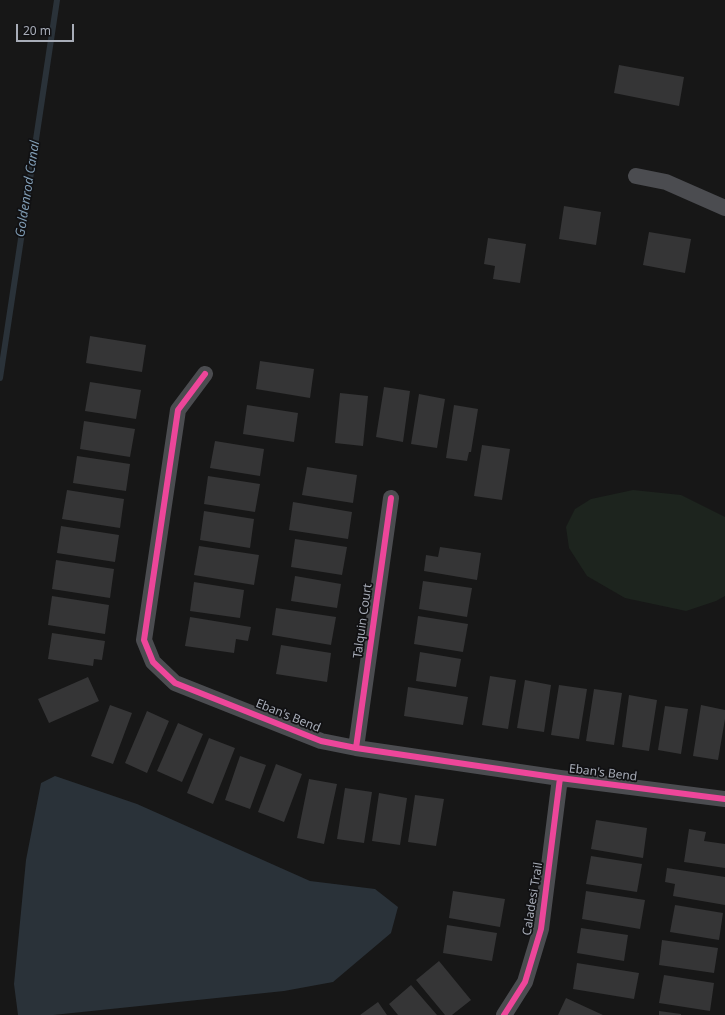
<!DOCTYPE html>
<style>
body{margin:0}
#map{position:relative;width:725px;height:1015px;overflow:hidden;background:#171717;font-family:"Noto Sans",sans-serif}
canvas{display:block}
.scale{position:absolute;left:16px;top:24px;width:58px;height:18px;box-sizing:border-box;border:2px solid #a8adb8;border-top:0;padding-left:5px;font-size:12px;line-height:14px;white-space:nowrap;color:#a8adb8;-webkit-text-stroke:3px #111113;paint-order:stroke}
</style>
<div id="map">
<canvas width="725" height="1015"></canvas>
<div class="scale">20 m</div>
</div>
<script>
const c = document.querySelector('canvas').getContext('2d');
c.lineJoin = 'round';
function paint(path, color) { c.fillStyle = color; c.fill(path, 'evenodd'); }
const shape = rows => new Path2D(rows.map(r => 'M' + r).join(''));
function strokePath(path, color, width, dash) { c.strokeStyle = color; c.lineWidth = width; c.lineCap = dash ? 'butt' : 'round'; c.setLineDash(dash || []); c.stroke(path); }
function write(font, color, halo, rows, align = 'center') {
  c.font = font + ' "Noto Sans",sans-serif'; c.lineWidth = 3.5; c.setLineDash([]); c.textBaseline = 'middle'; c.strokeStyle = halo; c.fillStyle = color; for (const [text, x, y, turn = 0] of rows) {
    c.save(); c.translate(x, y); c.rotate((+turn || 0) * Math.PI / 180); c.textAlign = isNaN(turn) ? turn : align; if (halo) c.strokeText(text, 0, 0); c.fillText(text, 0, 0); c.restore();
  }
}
paint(shape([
 [633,490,681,495,725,517,725,596,716,601,686,611,625,598,587,576,569,548,566,527,575,509,591,499]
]), '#1d241e');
paint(shape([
 [55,776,137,804,310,881,375,889,398,907,391,933,333,982,284,991,53,1015,18,1015,14,984,26,860,41,783]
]), '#2a3239');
strokePath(shape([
 [0,378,57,0]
]), '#2a3239', 6);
paint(shape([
 [619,65,684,77,679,106,614,93],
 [564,206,601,212,596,245,559,239],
 [649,232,691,239,685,273,643,265],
 [488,238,526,244,520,283,493,279,495,266,484,264],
 [90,336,146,345,142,372,86,363],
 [260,361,314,369,310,398,256,389],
 [90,382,141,390,136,419,85,411],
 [384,387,410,391,403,442,376,437],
 [340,393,368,396,363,446,335,443],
 [419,394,445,399,437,448,411,444],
 [247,405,298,413,294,442,243,434],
 [454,405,478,409,471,452,469,452,467,461,446,458],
 [84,421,135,429,130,457,80,449],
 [215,441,264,449,260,476,210,468],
 [482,445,510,449,502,500,474,496],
 [77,456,130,464,126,491,73,483],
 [307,467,357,475,353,503,302,495],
 [208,476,260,484,255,512,204,504],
 [67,490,124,499,120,528,62,519],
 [293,502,352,512,348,539,289,530],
 [204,511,254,519,250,548,200,540],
 [61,526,119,535,115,562,57,553],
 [295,539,347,547,342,575,291,567],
 [199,546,259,555,254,585,194,575],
 [440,547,481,553,477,580,424,571,426,555,438,557],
 [56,560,114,569,110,598,52,589],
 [295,576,341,584,337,608,291,601],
 [423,581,472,588,467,617,419,609],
 [194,582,244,590,240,618,190,611],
 [52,596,109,605,105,634,48,625],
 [276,608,336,617,331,645,272,635],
 [418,616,468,624,463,652,414,644],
 [190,617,251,627,248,641,236,639,234,653,185,646],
 [52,633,105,641,102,660,94,659,93,666,48,659],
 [281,645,331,653,327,682,276,674],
 [420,652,461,659,456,687,416,681],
 [490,676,516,680,508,729,482,725],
 [88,677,99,701,49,723,38,699],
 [525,680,551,685,544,732,517,728],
 [559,685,587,689,579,739,551,735],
 [408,687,468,697,463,725,404,716],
 [594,689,622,693,614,745,586,741],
 [629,695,657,700,649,751,622,747],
 [110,705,132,713,113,764,91,756],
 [701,705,725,710,725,719,718,760,693,756],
 [665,706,688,709,681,754,658,750],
 [147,711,169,721,147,773,125,763],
 [178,723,203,734,182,782,157,771],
 [209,738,235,748,213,804,187,793],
 [240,756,266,765,250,809,225,800],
 [276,764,302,774,284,822,258,812],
 [309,779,337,784,324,844,297,838],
 [345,788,372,792,364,843,337,839],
 [379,793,407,798,400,845,372,841],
 [415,795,444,799,436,846,408,842],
 [596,820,647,828,643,858,591,849],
 [689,829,706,832,704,841,725,844,725,868,684,862],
 [591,856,642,864,637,892,586,884],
 [667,868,725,877,725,905,673,896,675,884,665,882],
 [453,891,505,899,500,927,449,918],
 [586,891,645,900,640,929,582,919],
 [675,905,723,913,719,940,670,932],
 [447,925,497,933,492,961,443,953],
 [581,928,628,935,624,961,577,953],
 [662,940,718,948,714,973,659,965],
 [439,961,471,1000,452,1015,445,1015,416,980],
 [577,963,639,973,634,999,573,989],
 [664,975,714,983,710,1011,659,1003],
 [411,985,437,1015,398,1015,389,1004],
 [566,998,603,1015,558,1015],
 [378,1002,387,1015,360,1015],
 [659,1011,681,1014,681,1015,659,1015]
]), '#353536');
strokePath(shape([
 [636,176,666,182,725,208],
 [205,374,178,410,144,640,153,662,175,683,321,741,356,748,560,778,725,799],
 [356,748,391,498],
 [504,1015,525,982,541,929,560,778]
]), '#4b4c50', 16);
strokePath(shape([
 [205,374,178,410,144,640,153,662,175,683,321,741,356,748,560,778,725,799],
 [356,748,391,498],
 [504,1015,525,982,541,929,560,778]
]), '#ed469a', 6);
write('12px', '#a8adb8', '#111113', [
 ["Talquin Court",363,621,-82],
 ["Eban's Bend",288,716,22],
 ["Eban's Bend",603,773,7],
 ["Caladesi Trail",533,899,-81]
]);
write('italic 13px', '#7f9bb3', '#111113', [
 ["Goldenrod Canal",28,189,-81]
]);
</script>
